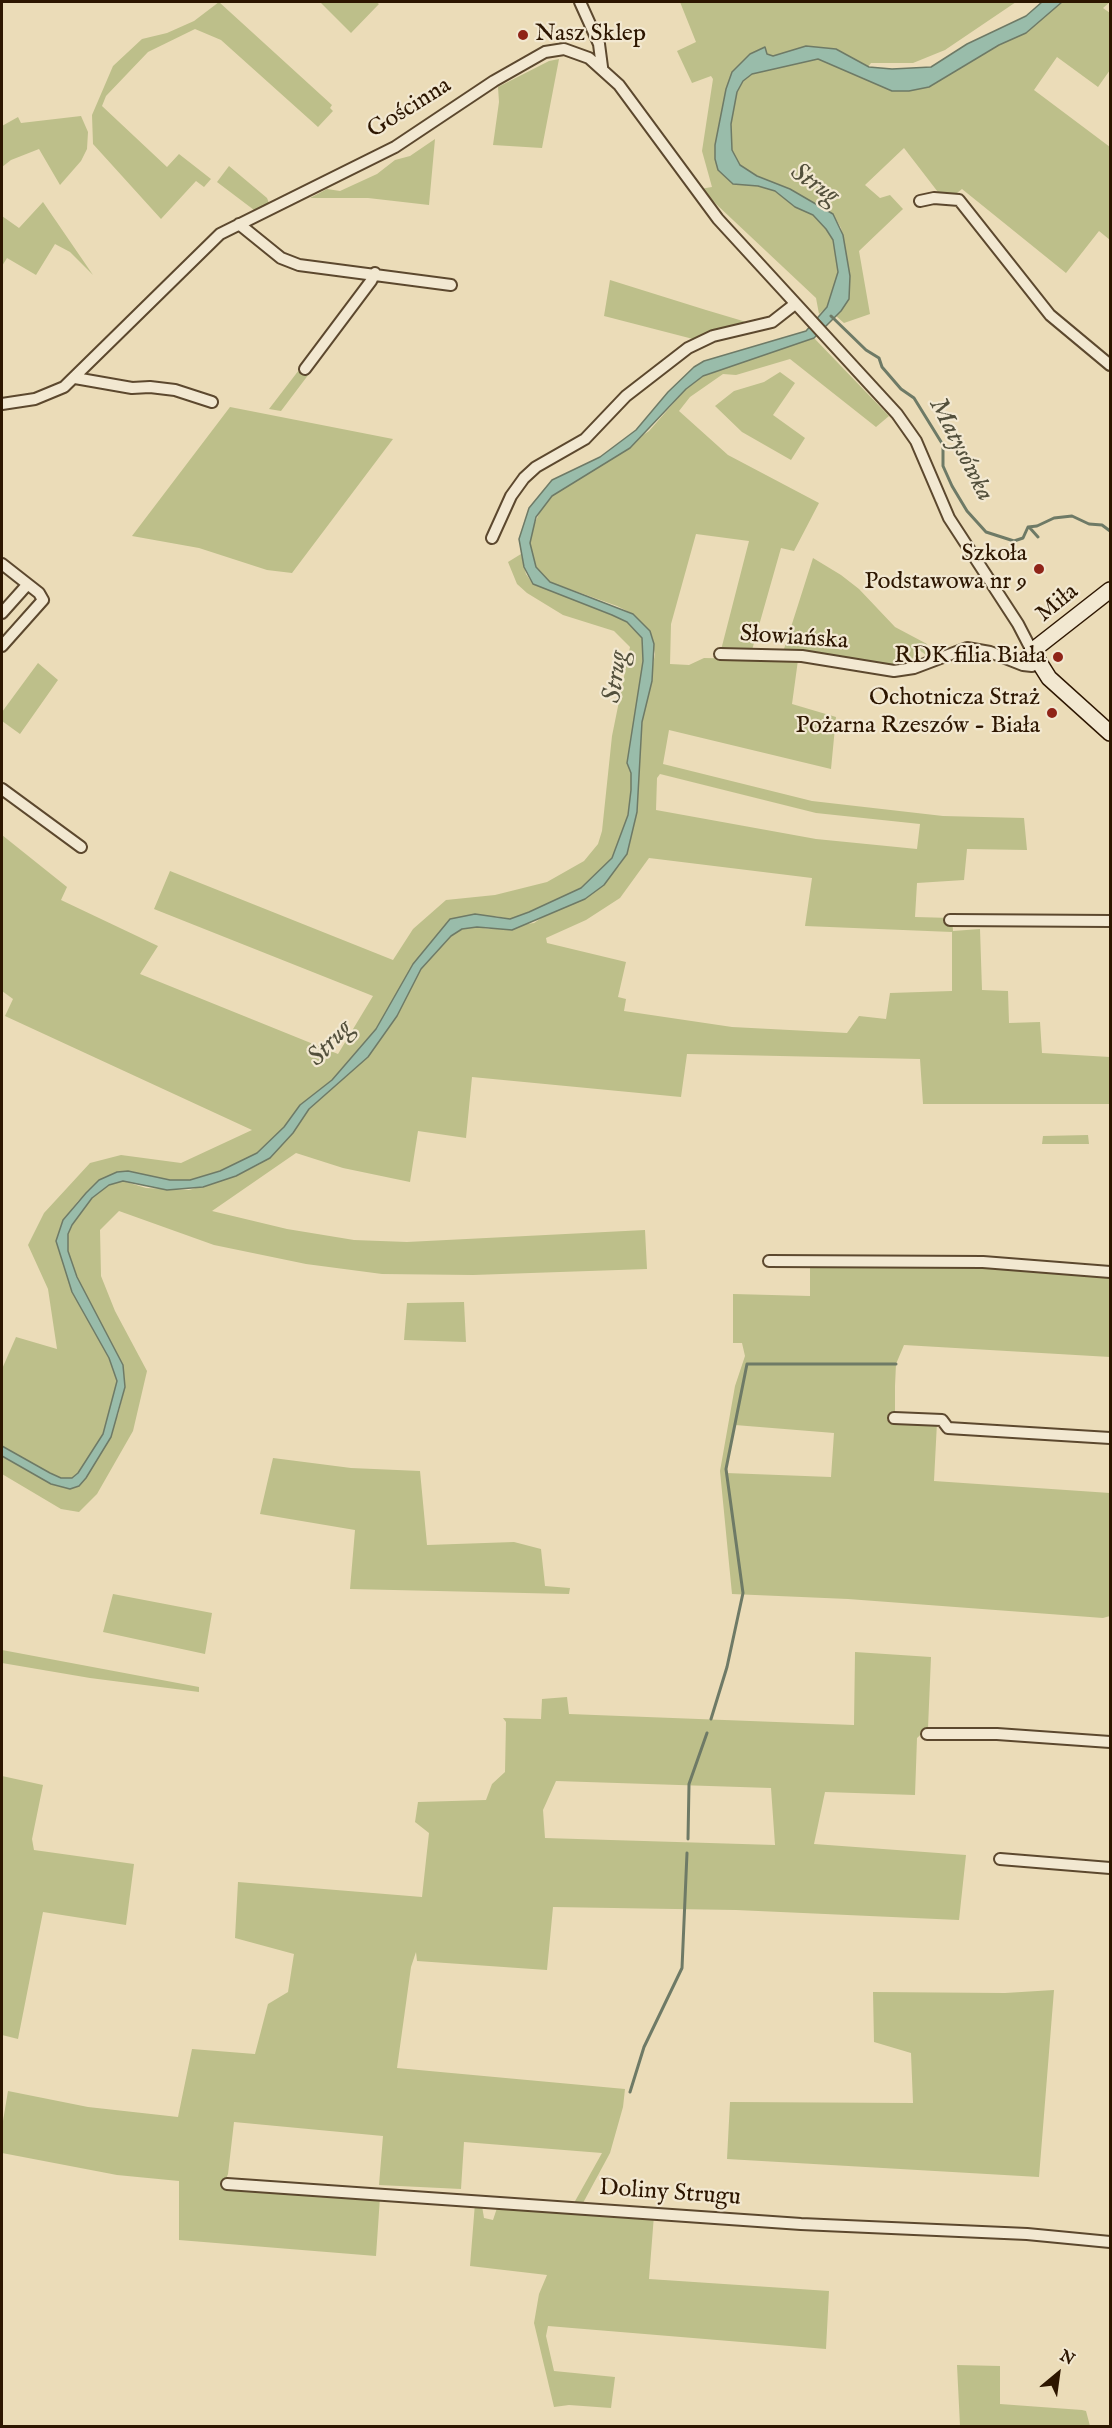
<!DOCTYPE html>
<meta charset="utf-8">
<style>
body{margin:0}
#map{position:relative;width:1112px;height:2428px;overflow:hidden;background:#ebdcb8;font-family:"IM FELL English",serif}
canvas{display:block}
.frame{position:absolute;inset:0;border:3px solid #2d1600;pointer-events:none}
.north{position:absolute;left:1028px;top:2344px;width:60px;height:60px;-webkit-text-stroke:4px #f2e8d1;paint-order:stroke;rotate:29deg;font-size:16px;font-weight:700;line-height:24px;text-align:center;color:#2d1600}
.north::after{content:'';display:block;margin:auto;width:21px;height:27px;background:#2d1600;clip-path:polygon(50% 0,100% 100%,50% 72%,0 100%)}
</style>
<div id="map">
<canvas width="1112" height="2428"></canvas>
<div class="frame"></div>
<div class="north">N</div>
</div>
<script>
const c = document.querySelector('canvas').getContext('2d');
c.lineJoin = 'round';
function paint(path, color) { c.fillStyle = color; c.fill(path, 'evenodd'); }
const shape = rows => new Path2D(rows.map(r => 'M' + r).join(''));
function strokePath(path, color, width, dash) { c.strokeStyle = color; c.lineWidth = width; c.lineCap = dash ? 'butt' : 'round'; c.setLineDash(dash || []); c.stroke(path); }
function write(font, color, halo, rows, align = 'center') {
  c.font = font + ' "IM FELL English",serif'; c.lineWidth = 4.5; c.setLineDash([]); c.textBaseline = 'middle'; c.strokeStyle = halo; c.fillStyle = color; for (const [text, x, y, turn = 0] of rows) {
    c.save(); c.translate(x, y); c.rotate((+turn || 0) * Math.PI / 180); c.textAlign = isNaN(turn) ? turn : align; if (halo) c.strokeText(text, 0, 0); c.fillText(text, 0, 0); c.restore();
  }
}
paint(shape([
 [219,2,332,105,330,108,333,111,318,127,221,40,195,29,148,52,106,96,102,106,167,167,179,154,211,179,204,187,196,181,161,219,93,144,92,115,113,66,142,39,167,33,194,21],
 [320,2,376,2,379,4,351,33],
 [680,2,1016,2,945,50,913,63,871,63,868,67,836,49,806,46,773,56,750,54,732,72,722,115,718,170,733,184,758,186,775,191,795,207,813,215,826,229,833,240,838,272,827,307,819,314,816,298,700,189,712,187,702,151,713,79,711,76,692,83,677,51,696,42],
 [1062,2,1110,2,1103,8,1110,13,1110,70,1098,87,1057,57,1034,90,1110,147,1110,240,1099,231,1066,273,962,189,957,193,941,196,904,148,865,185,880,198,890,195,903,209,859,251,870,314,844,323,836,316,841,311,850,276,841,228,833,214,790,189,757,176,740,165,732,150,731,124,737,92,743,81,752,74,818,59,892,91,909,91,929,87,999,45,1026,33],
 [559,59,542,148,493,145,499,102,498,87,549,61],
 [81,116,88,132,87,149,81,161,60,185,39,149,11,160,2,167,2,126,18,117,21,123],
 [435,139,429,205,368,198,310,198,327,189,340,191,377,174,395,160,410,156],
 [229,166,267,198,269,203,254,210,217,182],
 [43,202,93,275,70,252,55,244,36,275,7,258,2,266,2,216,19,228],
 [363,273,383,276,281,411,269,409,365,284],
 [610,280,706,310,753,324,693,339,604,316],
 [814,338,889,416,876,427,790,359,736,375,723,374,690,397,679,411,728,455,819,503,794,551,781,548,752,650,721,650,749,541,696,534,671,624,670,664,689,665,704,658,798,660,792,704,836,717,831,769,669,730,663,764,812,801,943,816,1024,818,1027,850,967,849,964,880,917,883,915,917,952,918,953,931,980,929,982,990,1008,991,1009,1023,1040,1022,1042,1053,1110,1057,1110,1104,923,1104,920,1059,687,1054,681,1097,472,1077,466,1138,418,1131,410,1182,343,1168,296,1153,212,1211,287,1229,354,1240,407,1242,645,1230,647,1269,473,1275,382,1274,306,1264,214,1245,119,1211,100,1230,101,1276,115,1311,147,1371,133,1431,97,1494,79,1512,61,1509,2,1474,2,1456,51,1484,70,1489,118,1415,125,1387,123,1365,77,1277,68,1251,68,1234,72,1225,92,1198,109,1185,123,1181,146,1188,189,1190,236,1176,260,1164,293,1133,309,1109,368,1057,397,1016,421,969,451,936,462,929,477,927,489,929,534,923,544,916,585,899,619,866,627,854,637,812,642,722,655,654,650,631,633,614,617,606,550,582,536,567,532,558,530,543,533,527,543,505,552,496,649,431,686,389,703,376],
 [660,774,816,813,920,824,917,849,816,839,656,810,657,778],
 [649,858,812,878,805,926,952,932,952,991,890,993,886,1019,859,1016,847,1033,732,1027,624,1011,626,999,618,997,626,962,547,943,546,938,586,920,620,898],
 [780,372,795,383,773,415,805,438,791,460,742,432,715,406,734,391,764,382],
 [230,407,393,439,292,573,267,570,199,548,132,536],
 [521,554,526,574,533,584,612,615,627,622,642,638,643,661,627,763,631,773,631,790,628,815,612,858,581,888,529,912,510,919,495,916,450,919,413,964,376,1029,332,1080,300,1105,284,1127,257,1153,220,1171,190,1180,170,1180,128,1171,117,1172,99,1181,78,1201,63,1220,72,1292,109,1358,117,1381,103,1434,78,1473,72,1478,61,1478,50,1473,2,1446,2,1369,16,1337,57,1349,48,1289,28,1245,44,1213,90,1163,121,1155,181,1163,252,1130,5,1016,13,999,2,991,2,835,67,887,61,900,158,946,140,974,338,1054,373,996,154,909,170,871,393,960,413,929,446,900,495,895,547,882,584,861,598,844,602,831,612,736,630,647,614,631,563,615,527,593,517,584,508,562],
 [813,558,841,575,859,589,895,627,927,644,930,658,918,649,910,664,895,666,784,649],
 [38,663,58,680,20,734,2,721,2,712],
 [1088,1135,1089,1144,1042,1144,1043,1136],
 [810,1264,940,1264,1110,1275,1110,1357,904,1345,896,1364,895,1386,895,1420,937,1422,934,1481,1110,1493,1110,1616,1103,1618,848,1599,732,1594,720,1471,735,1386,745,1356,742,1343,733,1343,733,1294,810,1296],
 [735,1425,834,1433,831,1477,726,1473],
 [464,1302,466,1342,404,1340,407,1303],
 [273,1458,351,1468,420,1471,427,1545,514,1542,541,1549,545,1586,570,1588,569,1594,350,1589,355,1530,260,1514],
 [113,1594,212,1613,205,1654,103,1632],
 [2,1650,199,1687,199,1692,90,1678,2,1663],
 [855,1652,931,1657,928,1728,917,1738,915,1795,825,1792,814,1844,966,1855,959,1920,736,1910,553,1907,547,1970,417,1961,416,1952,411,1967,397,2068,625,2089,623,2107,610,2153,583,2203,574,2203,602,2153,464,2142,461,2189,379,2185,383,2136,234,2122,228,2174,223,2186,380,2197,376,2256,179,2240,179,2181,117,2175,2,2153,2,2127,8,2091,88,2107,178,2117,192,2049,255,2054,268,2004,288,1992,294,1954,235,1938,238,1882,422,1897,429,1833,415,1822,418,1802,486,1800,492,1784,505,1772,506,1722,503,1718,541,1719,542,1699,567,1697,569,1714,854,1725],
 [556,1781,771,1788,775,1845,545,1838,543,1810],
 [2,1776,43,1785,32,1839,34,1850,134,1864,126,1925,43,1912,18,2039,2,2035],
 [1054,1990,1039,2177,727,2159,730,2102,913,2103,911,2053,874,2042,873,1992,1005,1993],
 [475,2203,482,2206,484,2218,493,2220,497,2208,654,2215,649,2279,829,2291,826,2349,548,2326,546,2336,554,2371,615,2377,611,2408,569,2405,554,2407,534,2323,539,2294,547,2275,470,2266],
 [957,2365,1000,2366,1000,2404,1082,2410,1086,2411,1090,2426,960,2426]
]), '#bdbf8a');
const water = shape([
 [1042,2,1062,2,1026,33,999,45,929,87,909,91,892,91,818,59,752,74,743,81,737,92,731,124,732,150,740,165,757,176,790,189,833,214,843,235,850,276,849,299,841,311,814,338,703,376,686,389,630,448,552,496,536,517,530,543,536,567,550,582,633,614,650,631,654,644,652,681,642,722,637,812,627,854,604,885,585,899,512,930,477,927,462,929,451,936,421,969,397,1016,368,1057,309,1109,293,1133,270,1158,236,1176,203,1187,167,1190,123,1181,109,1185,92,1198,72,1225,68,1234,68,1251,77,1277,123,1365,125,1387,111,1437,86,1478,79,1486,70,1489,51,1484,2,1456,2,1446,50,1473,61,1478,72,1478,78,1473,103,1434,117,1381,109,1358,72,1292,56,1241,63,1220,86,1193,99,1180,117,1172,128,1171,170,1180,190,1180,220,1171,257,1153,284,1127,300,1105,332,1080,376,1029,413,964,450,919,475,914,510,919,529,912,581,888,612,858,628,815,631,790,631,773,627,763,643,661,642,638,627,622,612,615,533,584,524,567,519,539,529,508,552,480,600,457,636,430,668,392,694,367,704,361,806,331,827,307,838,272,833,240,826,229,813,215,795,207,775,191,758,186,733,184,718,170,715,159,715,145,726,89,732,72,750,54,765,47,767,54,773,56,806,46,836,49,869,67,892,69,931,67,967,44,1026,16,1042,2]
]);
paint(water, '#99bcaa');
strokePath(water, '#6e7a66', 1.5);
strokePath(shape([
 [831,316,866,350,879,358,882,367,901,389,914,398,943,445,943,466,952,486,967,511,986,532,1014,541,1023,538,1028,527,1037,526,1054,518,1072,516,1089,524,1102,525,1110,531],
 [1029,527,1038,537],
 [711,1719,727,1667,743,1593,726,1469,747,1364,896,1364],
 [688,1839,689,1784,707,1733],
 [630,2092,644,2047,682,1968,687,1853]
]), '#6e7a66', 3);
const street = shape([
 [580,2,599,44,602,67],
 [920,201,934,198,959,200,1050,315,1110,365],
 [239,224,281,258,299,265,451,285],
 [305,369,371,281,375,273],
 [75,378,132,388,150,387,175,390,212,402],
 [2,404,35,399,64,387,220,234,395,147,494,81,545,52,564,49,589,58,619,85,718,219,897,414,916,441,949,518,1018,624,1032,651],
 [492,538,511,496,524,478,536,467,585,439,626,396,688,348,713,336,772,322,795,304],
 [2,564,39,593,43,600,2,646],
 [2,613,27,585],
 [720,654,802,656,894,671,914,668,967,648,990,652,1023,665,1032,666,1037,662],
 [2,789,81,847],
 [950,920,1110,921],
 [769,1261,983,1262,1110,1272],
 [894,1418,942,1420,948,1428,1110,1438],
 [927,1734,997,1734,1110,1742],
 [1000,1859,1110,1868],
 [227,2184,801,2224,1027,2234,1110,2242]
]);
const secondary = shape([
 [1110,590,1032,651,1049,678,1110,733]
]);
strokePath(street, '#5c482e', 14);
strokePath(secondary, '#2d1600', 18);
strokePath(street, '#f2e8d1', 10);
strokePath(secondary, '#f2e8d1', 15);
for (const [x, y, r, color] of [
 [523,35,6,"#8f2418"],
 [1039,569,6,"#8f2418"],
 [1058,657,6,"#8f2418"],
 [1052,713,6,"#8f2418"]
]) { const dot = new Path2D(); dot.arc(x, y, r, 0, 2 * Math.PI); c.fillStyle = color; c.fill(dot); strokePath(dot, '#f2e8d1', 2); }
write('24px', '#2d1600', '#f2e8d1', [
 ["Nasz Sklep",535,35,"left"],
 ["Szkoła",1027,555],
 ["Podstawowa nr 9",1027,583],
 ["RDK filia Biała",1046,657],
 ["Ochotnicza Straż",1040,699],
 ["Pożarna Rzeszów - Biała",1040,727]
], 'right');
write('24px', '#2d1600', '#f2e8d1', [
 ["Gościnna",410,109,-32],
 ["Miła",1058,604,-39],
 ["Słowiańska",794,639,4],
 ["Doliny Strugu",670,2194,4]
]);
write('italic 26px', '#53503c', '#f2e8d1', [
 ["Strug",814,185,33],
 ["Matysówka",960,450,63],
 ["Strug",617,677,-83],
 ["Strug",331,1044,-48]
]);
</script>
